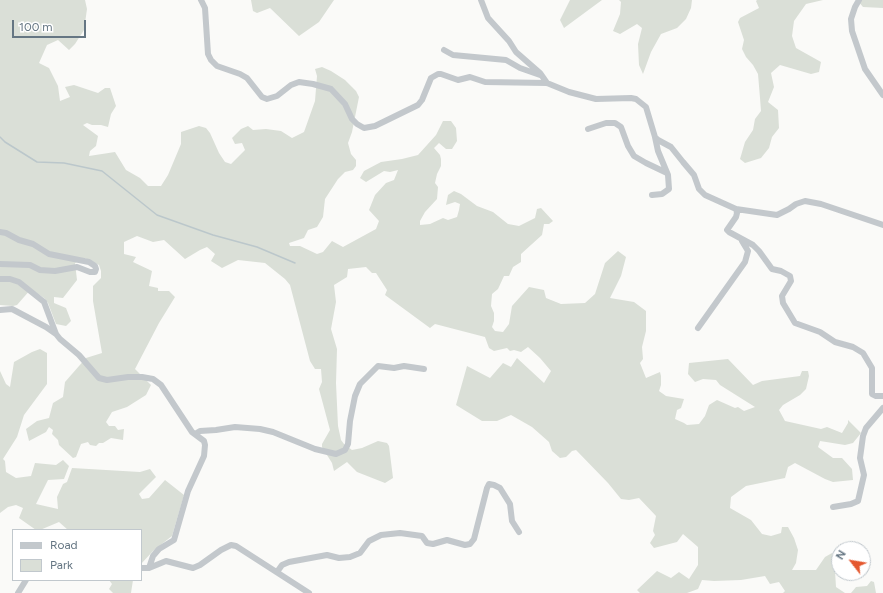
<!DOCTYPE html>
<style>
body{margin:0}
#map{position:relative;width:883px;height:593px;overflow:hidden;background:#fafaf8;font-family:Figtree,sans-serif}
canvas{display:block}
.legend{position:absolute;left:12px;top:529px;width:130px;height:52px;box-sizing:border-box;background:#fff;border:1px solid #c1c8cd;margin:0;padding:5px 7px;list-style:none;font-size:12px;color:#657683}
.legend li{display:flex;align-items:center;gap:8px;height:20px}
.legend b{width:20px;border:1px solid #c1c8cd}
.north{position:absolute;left:831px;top:541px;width:40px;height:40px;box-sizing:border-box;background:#fff;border:1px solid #c1c8cd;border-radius:50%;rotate:301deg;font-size:11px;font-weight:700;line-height:16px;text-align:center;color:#657683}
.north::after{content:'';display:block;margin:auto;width:14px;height:18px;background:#e4572e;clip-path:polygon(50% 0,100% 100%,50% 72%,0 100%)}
.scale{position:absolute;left:12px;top:20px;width:74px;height:18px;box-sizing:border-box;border:2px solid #657683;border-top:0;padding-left:5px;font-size:12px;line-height:14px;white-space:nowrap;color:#657683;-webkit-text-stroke:3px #fff;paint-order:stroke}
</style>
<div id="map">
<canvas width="883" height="593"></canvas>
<ul class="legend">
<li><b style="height:5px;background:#c3c8cc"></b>Road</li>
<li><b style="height:11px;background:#dadfd7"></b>Park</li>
</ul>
<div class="north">N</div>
<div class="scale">100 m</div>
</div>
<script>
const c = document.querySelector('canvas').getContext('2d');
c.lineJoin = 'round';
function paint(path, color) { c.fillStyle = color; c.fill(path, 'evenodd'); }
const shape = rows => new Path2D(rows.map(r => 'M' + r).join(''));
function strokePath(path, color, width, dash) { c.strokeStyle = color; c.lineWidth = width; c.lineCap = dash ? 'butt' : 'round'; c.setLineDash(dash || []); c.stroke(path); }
paint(shape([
 [0,0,85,0,87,9,84,30,75,44,69,50,58,40,47,45,39,63,49,68,58,86,60,101,70,97,65,87,74,85,98,93,105,88,110,88,116,106,111,114,108,127,101,125,92,125,87,123,83,125,98,136,96,146,90,151,89,156,115,152,126,170,140,178,148,186,161,186,168,175,181,144,181,132,199,126,206,128,210,133,219,153,225,162,231,164,245,150,242,143,235,144,232,138,241,129,248,126,253,130,266,129,281,131,292,138,304,132,315,101,317,76,315,69,322,67,331,71,345,80,356,91,359,97,352,132,348,143,351,154,356,160,356,166,353,170,345,172,338,179,325,199,323,217,317,227,308,230,304,238,289,243,290,246,300,246,317,254,323,252,332,241,343,247,376,229,379,221,369,210,375,195,386,183,394,180,398,170,390,172,384,171,366,182,360,178,364,171,381,162,402,159,418,155,436,135,443,121,451,121,456,128,457,141,452,149,446,149,439,143,434,148,440,155,441,159,441,166,437,174,435,183,438,187,437,199,425,212,420,221,420,225,430,224,443,218,448,220,457,217,459,210,460,204,455,202,446,205,448,195,454,191,461,194,477,206,493,212,508,224,519,226,535,218,537,209,541,208,553,221,549,224,544,224,542,235,521,254,521,262,513,267,509,276,504,276,498,289,492,294,491,306,494,313,494,321,492,327,495,331,503,332,509,324,512,306,529,287,544,290,546,298,561,304,585,303,595,294,605,263,618,251,626,257,621,276,610,298,634,302,646,311,646,331,642,347,643,359,640,363,646,378,660,372,661,376,661,385,659,391,666,396,684,399,681,408,677,410,675,419,684,423,687,425,699,424,705,416,709,405,717,400,735,408,738,407,744,411,755,407,720,385,716,380,703,379,695,382,688,374,689,363,728,359,753,385,762,381,800,376,802,371,808,371,809,376,806,389,800,395,783,405,779,410,785,421,821,429,827,427,842,433,848,423,848,420,861,433,853,443,845,445,820,441,818,447,833,458,842,458,852,469,853,480,833,482,825,479,795,463,788,467,785,478,746,486,731,497,730,508,751,520,762,534,771,536,781,533,782,527,788,527,794,538,798,550,796,563,792,570,816,570,825,557,832,553,834,555,836,587,845,593,783,593,785,591,779,582,770,584,765,576,741,580,714,581,702,580,698,589,687,593,640,593,637,590,657,571,671,578,679,572,689,579,698,565,698,547,683,534,677,542,654,548,650,543,655,535,653,531,656,516,639,498,629,500,621,499,608,483,576,450,572,451,566,457,560,458,552,451,549,442,532,427,511,415,497,421,482,421,456,405,467,366,490,378,503,363,511,367,517,358,544,383,551,371,540,358,528,347,521,352,514,350,510,351,507,348,494,351,489,348,485,337,435,324,430,328,385,295,387,290,376,273,372,273,366,267,348,269,347,277,334,285,336,302,331,329,337,349,336,383,338,426,341,440,344,444,352,450,362,448,378,441,387,443,389,446,393,478,385,483,357,472,347,462,334,471,332,463,322,447,322,444,330,430,319,389,322,382,321,369,315,369,310,361,290,285,285,279,265,263,238,260,222,268,211,261,215,254,207,247,200,250,185,259,164,240,153,242,137,236,124,242,124,254,136,257,133,262,152,271,149,286,158,288,158,291,169,291,175,297,159,323,135,369,151,385,146,395,127,407,112,412,106,422,109,426,115,426,118,430,124,429,123,440,111,438,103,443,99,443,96,446,90,445,88,442,81,444,76,457,73,458,59,445,58,440,52,434,53,430,49,427,46,432,29,441,26,429,37,421,49,418,53,403,63,397,65,382,86,358,102,353,93,301,93,286,101,278,101,271,99,265,85,258,75,263,77,280,63,298,54,297,54,303,66,308,71,321,66,326,56,324,48,303,44,298,31,289,17,305,13,306,0,305],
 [251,0,334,0,319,22,299,36,270,8,257,13,253,11],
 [570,0,602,0,564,28,560,20],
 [619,0,692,0,691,8,686,19,677,28,661,34,651,52,643,74,639,65,638,44,642,28,637,24,620,34,613,31,620,14,621,2],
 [757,0,823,0,806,4,794,21,792,36,796,48,821,62,819,72,811,74,780,65,771,73,774,87,768,102,778,110,779,128,772,137,769,148,761,158,745,163,740,159,745,142,753,130,755,119,761,111,760,98,758,74,753,65,746,57,742,49,744,40,738,22,740,18,759,8,756,1],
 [857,0,883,0,883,8,863,7],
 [40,349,47,353,47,384,24,415,17,437,3,459,5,461,6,472,16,478,31,476,35,463,56,465,63,460,69,466,64,479,48,480,36,504,58,509,57,497,63,484,67,482,72,468,140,472,150,469,156,477,139,494,142,499,149,498,165,480,184,495,172,536,153,551,141,564,141,530,68,530,59,522,40,530,36,530,19,518,23,508,16,505,8,507,0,513,0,371,6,384,10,387,14,362,32,352],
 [109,580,133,580,131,593,113,593,109,589,112,584],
 [871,581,874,582,876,593,851,593,856,587,867,586]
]), '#dadfd7');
strokePath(shape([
 [0,137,5,142,37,162,64,163,102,171,157,215,213,235,257,247,295,263]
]), '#bbc7cb', 1.5);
strokePath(shape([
 [201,0,205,8,208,54,211,60,217,66,240,74,247,78,262,97,267,99,277,96,291,85,299,82,313,84,331,89,345,104,352,119,357,124,364,128,375,126,418,105,422,100,431,78,438,74,441,74,458,80,470,77,485,82,547,83,569,92,596,99,631,98,636,99,646,107,655,137,658,140,671,147,683,162,694,175,699,189,705,195,736,209,737,213,736,217,727,230,729,232,753,245,759,251,772,269,781,271,790,276,791,281,782,296,783,303,795,323,820,332,835,342,853,347,863,353,872,368,872,394,876,396,883,396],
 [481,0,488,18,509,41,516,52,540,73,547,83],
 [859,0,855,7,851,19,852,31,865,69,883,95],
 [444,50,453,55,506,60,520,68,540,75],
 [588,129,606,123,615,123,621,127,628,146,634,156,646,163,667,173],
 [652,195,662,194,669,189,668,175,658,151,655,137],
 [736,209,777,215,789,209,796,204,805,201,821,204,883,225],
 [0,232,6,233,19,240,33,244,49,254,89,262,95,266,96,269,95,272,90,272,77,267,55,271,40,270,30,265,0,264],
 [0,279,10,279,19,282,44,302,56,334,60,339,79,355,99,378,107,380,128,377,142,377,153,379,161,385,192,432,204,441,205,445,204,456,188,491,174,540,159,549,153,556,149,568],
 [0,310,12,309,46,327,56,334],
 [698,328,745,262,748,251,742,241],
 [195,434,200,431,216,430,235,427,260,429,273,432,315,449,336,454,345,450,348,444,350,421,355,396,360,384,378,366,394,368,404,366,424,369],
 [833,507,851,504,858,501,864,475,860,458,863,436,866,428,883,408],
 [141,568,149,568,166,561,193,568,200,565,221,550,231,545,236,546,309,593],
 [277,572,282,565,289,562,327,555,339,558,350,557,360,553,369,541,381,535,400,533,422,536,427,543,433,544,447,540,465,545,470,544,474,539,487,488,489,484,494,485,500,488,510,504,512,521,519,532],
 [18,593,26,580]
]), '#c3c8cc', 6);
</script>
